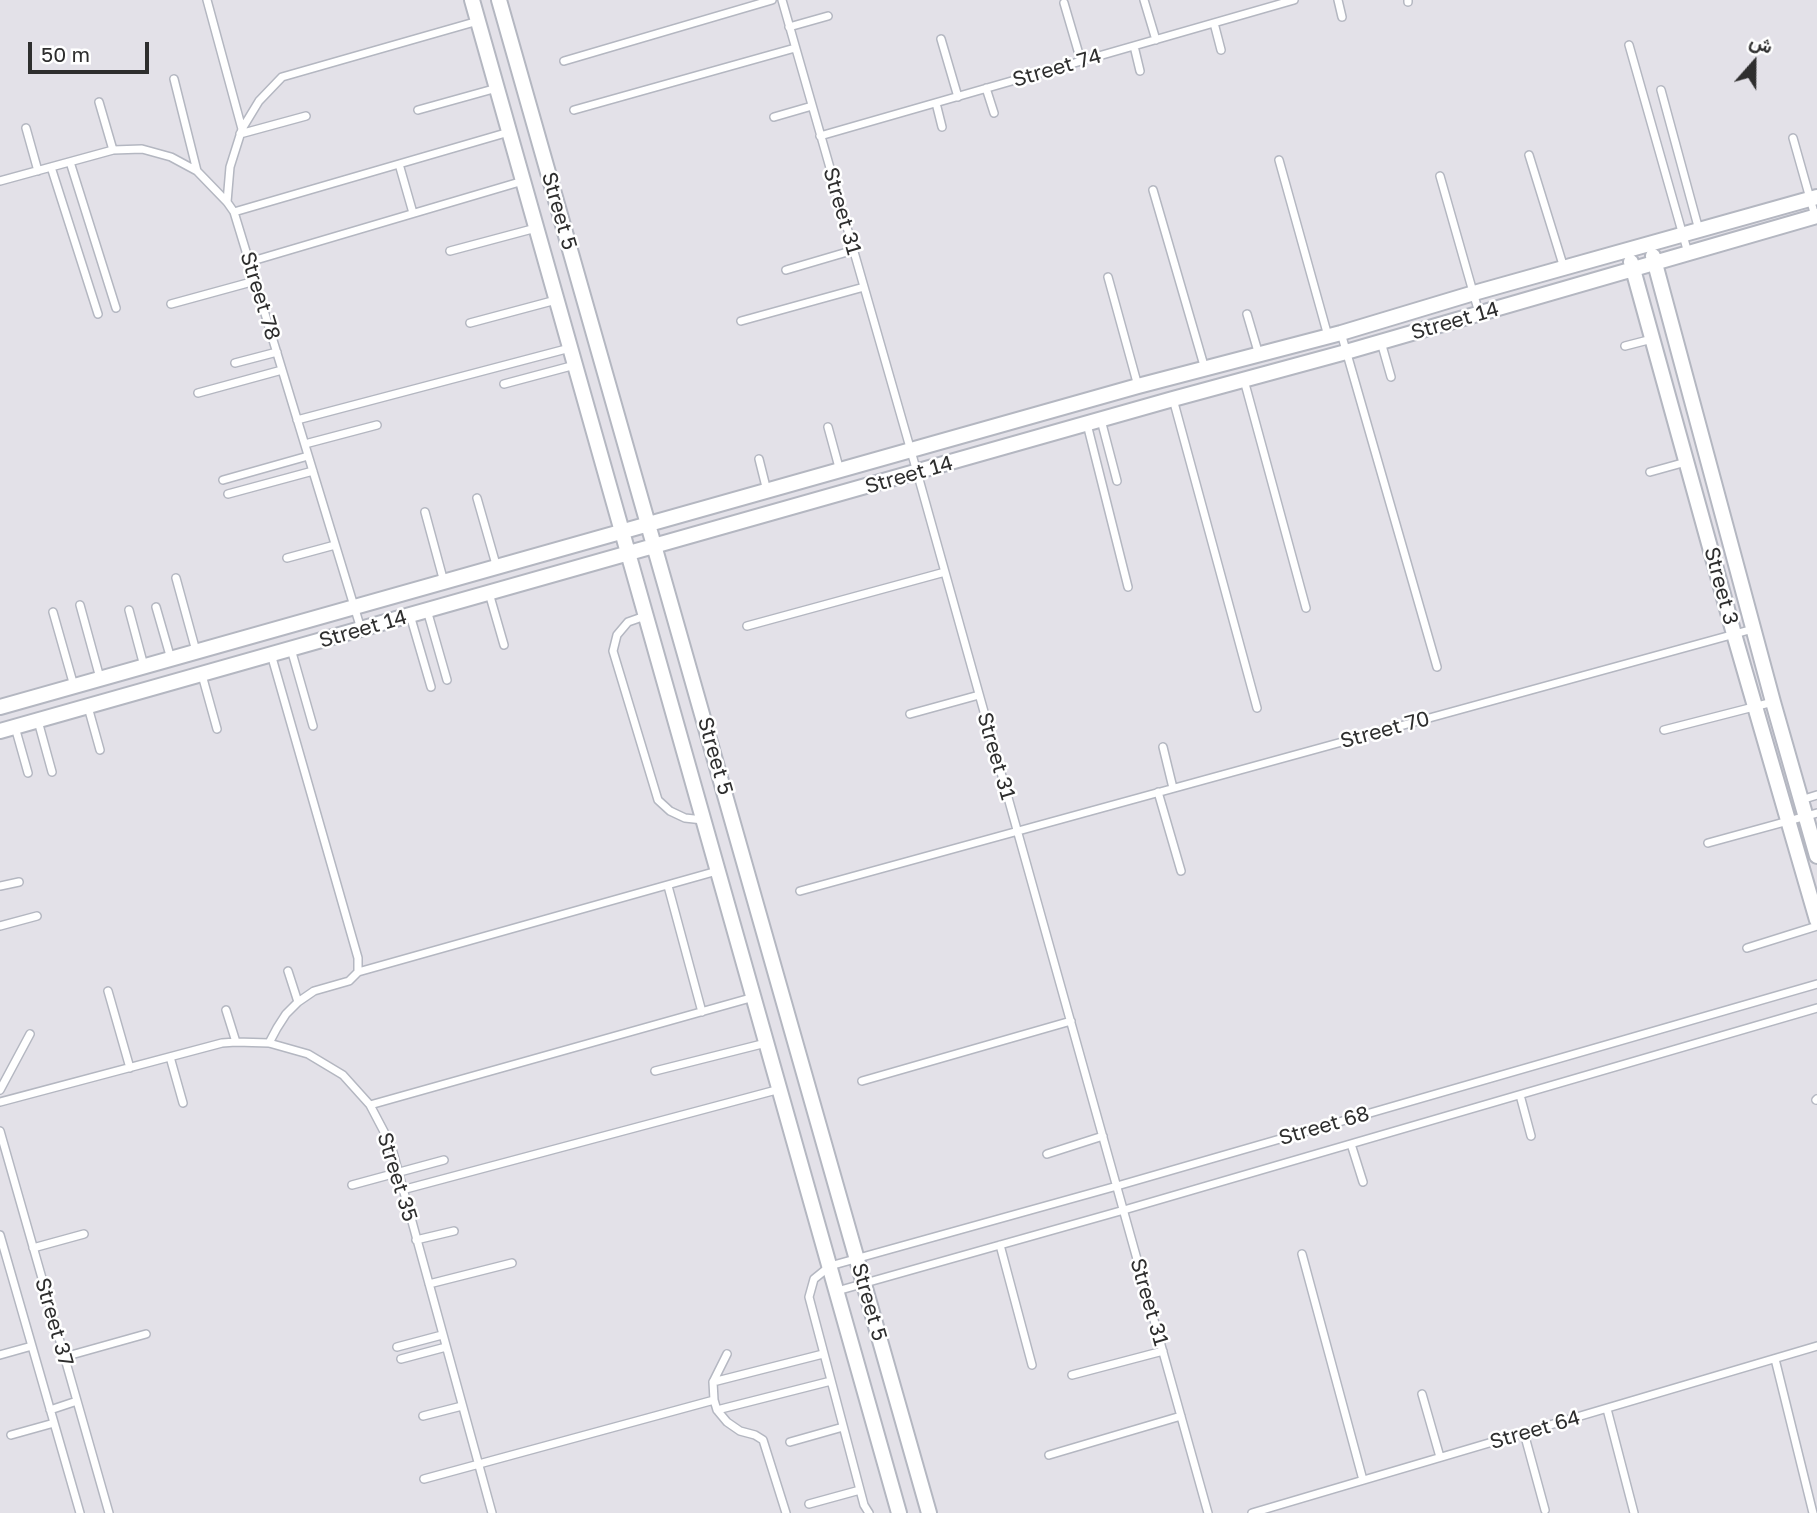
<!DOCTYPE html>
<meta charset="utf-8">
<style>
body{margin:0}
#map{position:relative;width:1817px;height:1513px;overflow:hidden;background:#efe9e1;font-family:"Golos Text",Vazirmatn,sans-serif}
canvas{display:block}
.north{position:absolute;left:1719px;top:28px;width:70px;height:70px;-webkit-text-stroke:5px #fff;paint-order:stroke;rotate:21deg;font-size:19px;font-weight:700;line-height:28px;text-align:center;color:#2e2e2e}
.north::after{content:'';display:block;margin:auto;width:24px;height:32px;background:#2e2e2e;clip-path:polygon(50% 0,100% 100%,50% 72%,0 100%)}
.scale{position:absolute;left:28px;top:42px;width:121px;height:32px;box-sizing:border-box;border:4px solid #2e2e2e;border-top:0;padding-left:9px;font-size:21px;line-height:24px;white-space:nowrap;color:#2e2e2e;-webkit-text-stroke:5px #fff;paint-order:stroke}
</style>
<div id="map">
<canvas width="1817" height="1513"></canvas>
<div class="north">ش</div>
<div class="scale">50 m</div>
</div>
<script>
const c = document.querySelector('canvas').getContext('2d');
c.lineJoin = 'round';
function paint(path, color) { c.fillStyle = color; c.fill(path, 'evenodd'); }
const shape = rows => new Path2D(rows.map(r => 'M' + r).join(''));
function strokePath(path, color, width, dash) { c.strokeStyle = color; c.lineWidth = width; c.lineCap = dash ? 'butt' : 'round'; c.setLineDash(dash || []); c.stroke(path); }
function write(font, color, halo, rows, align = 'center') {
  c.font = font + ' "Golos Text",sans-serif'; c.lineWidth = 5; c.setLineDash([]); c.textBaseline = 'middle'; c.strokeStyle = halo; c.fillStyle = color; for (const [text, x, y, turn = 0] of rows) {
    c.save(); c.translate(x, y); c.rotate((+turn || 0) * Math.PI / 180); c.textAlign = isNaN(turn) ? turn : align; if (halo) c.strokeText(text, 0, 0); c.fillText(text, 0, 0); c.restore();
  }
}
paint(shape([
 [0,0,1817,0,1817,1513,0,1513]
]), '#e3e1e8');
const lane = shape([
 [207,0,242,129],
 [782,0,917,472,1208,1513],
 [1144,0,1156,40],
 [1338,0,1342,17],
 [1408,0,1408,2],
 [1064,3,1081,61],
 [1214,23,1221,50],
 [789,27,828,16],
 [941,39,958,97],
 [1629,45,1688,253],
 [1134,46,1140,71],
 [564,61,772,0],
 [174,79,197,171],
 [986,88,994,113],
 [1661,90,1699,230],
 [99,102,113,150],
 [936,103,942,127],
 [418,110,497,88],
 [574,110,795,48],
 [774,117,812,106],
 [26,128,38,171],
 [240,134,306,116],
 [820,136,1294,0],
 [1793,138,1815,216],
 [1529,155,1564,268],
 [1279,160,1328,336],
 [70,162,116,308],
 [399,164,413,213],
 [51,167,98,314],
 [1440,176,1479,313],
 [0,181,113,150,142,149,171,157,197,171,227,202,234,212,361,629],
 [1153,190,1205,369],
 [227,202,230,167,242,129,259,101,282,77,478,21],
 [234,212,509,132],
 [450,251,536,228],
 [249,262,523,181],
 [786,270,854,250],
 [1108,277,1138,386],
 [171,304,255,281],
 [1247,314,1259,355],
 [741,321,864,287],
 [470,323,556,300],
 [1341,333,1437,667],
 [1381,342,1391,377],
 [1625,346,1652,339],
 [235,363,277,352],
 [1244,380,1306,608],
 [504,384,575,365],
 [198,393,282,370],
 [1173,399,1257,708],
 [297,420,570,348],
 [1101,420,1117,481],
 [1087,424,1128,587],
 [828,427,840,471],
 [305,444,377,425],
 [759,459,767,491],
 [1650,472,1686,462],
 [223,480,308,456],
 [228,494,313,471],
 [477,498,497,568],
 [425,512,444,582],
 [287,558,335,545],
 [176,578,196,651],
 [489,593,504,645],
 [80,605,100,678],
 [156,607,171,659],
 [129,610,144,666],
 [427,610,447,680],
 [53,612,74,686],
 [410,615,431,687],
 [645,616,628,622,617,635,613,651,658,800,670,811,685,818,703,820],
 [747,626,945,572],
 [291,649,313,726],
 [202,675,217,729],
 [88,707,100,750],
 [910,714,979,695],
 [38,721,52,772],
 [15,727,28,773],
 [1664,730,1773,702],
 [1163,747,1173,788],
 [1158,792,1181,871],
 [1801,800,1817,795],
 [1708,843,1817,813],
 [0,886,19,882],
 [668,886,702,1012],
 [800,891,1753,629],
 [0,926,37,916],
 [1747,948,1817,926],
 [288,971,298,1002],
 [358,972,717,871],
 [108,991,130,1068],
 [226,1010,236,1042],
 [269,1043,277,1028,286,1014,298,1002,314,991,349,981,358,972,358,958,271,654],
 [170,1057,183,1103],
 [655,1071,766,1043],
 [862,1081,1071,1021],
 [0,1090,30,1034],
 [1520,1095,1531,1136],
 [1816,1100,1817,1099],
 [0,1102,222,1043,236,1042,269,1043,308,1054,343,1075,370,1105,391,1145,492,1513],
 [370,1105,754,997],
 [0,1131,109,1513],
 [1351,1144,1363,1182],
 [1047,1154,1103,1136],
 [352,1185,444,1160],
 [402,1190,780,1089],
 [0,1235,80,1513],
 [416,1240,454,1231],
 [1000,1245,1032,1365],
 [33,1248,84,1234],
 [1302,1254,1363,1480],
 [429,1284,512,1263],
 [837,1291,1124,1210,1817,1008],
 [397,1347,442,1335],
 [727,1354,713,1382,714,1400,717,1410,727,1422,740,1431,755,1435,763,1440,786,1513],
 [0,1355,32,1346],
 [64,1357,146,1334],
 [401,1359,446,1347],
 [1775,1359,1813,1513],
 [1072,1375,1163,1351],
 [713,1382,823,1354],
 [1422,1394,1440,1457],
 [1607,1409,1634,1513],
 [50,1410,77,1401],
 [717,1410,831,1381],
 [423,1416,462,1406],
 [1524,1433,1545,1510],
 [11,1435,54,1423],
 [790,1442,843,1427],
 [1049,1455,1181,1416],
 [424,1479,714,1400],
 [809,1504,860,1490],
 [869,1513,864,1505,809,1297,814,1279,830,1266,1117,1186,1817,984],
 [1252,1513,1817,1346]
]);
const street = shape([
 [472,0,899,1513],
 [499,0,929,1513],
 [1653,256,1773,702,1817,856],
 [1631,262,1734,634,1817,920],
 [0,707,1138,386,1341,333,1474,293,1817,197],
 [0,731,1173,399,1346,352,1817,216]
]);
strokePath(lane, '#b4b7c1', 10);
strokePath(street, '#b4b7c1', 18);
strokePath(lane, '#fff', 7);
strokePath(street, '#fff', 14);
write('21px', '#2e2e2e', '#fff', [
 ["Street 74",1057,68,-16],
 ["Street 5",559,211,74],
 ["Street 31",842,211,74],
 ["Street 78",260,296,73],
 ["Street 14",1455,321,-16],
 ["Street 14",909,475,-16],
 ["Street 3",1721,586,75],
 ["Street 14",363,629,-16],
 ["Street 70",1385,730,-15],
 ["Street 5",715,756,74],
 ["Street 31",996,756,74],
 ["Street 68",1324,1126,-16],
 ["Street 35",397,1177,73],
 ["Street 5",869,1302,74],
 ["Street 31",1149,1302,74],
 ["Street 37",54,1322,74],
 ["Street 64",1535,1430,-16]
]);
</script>
